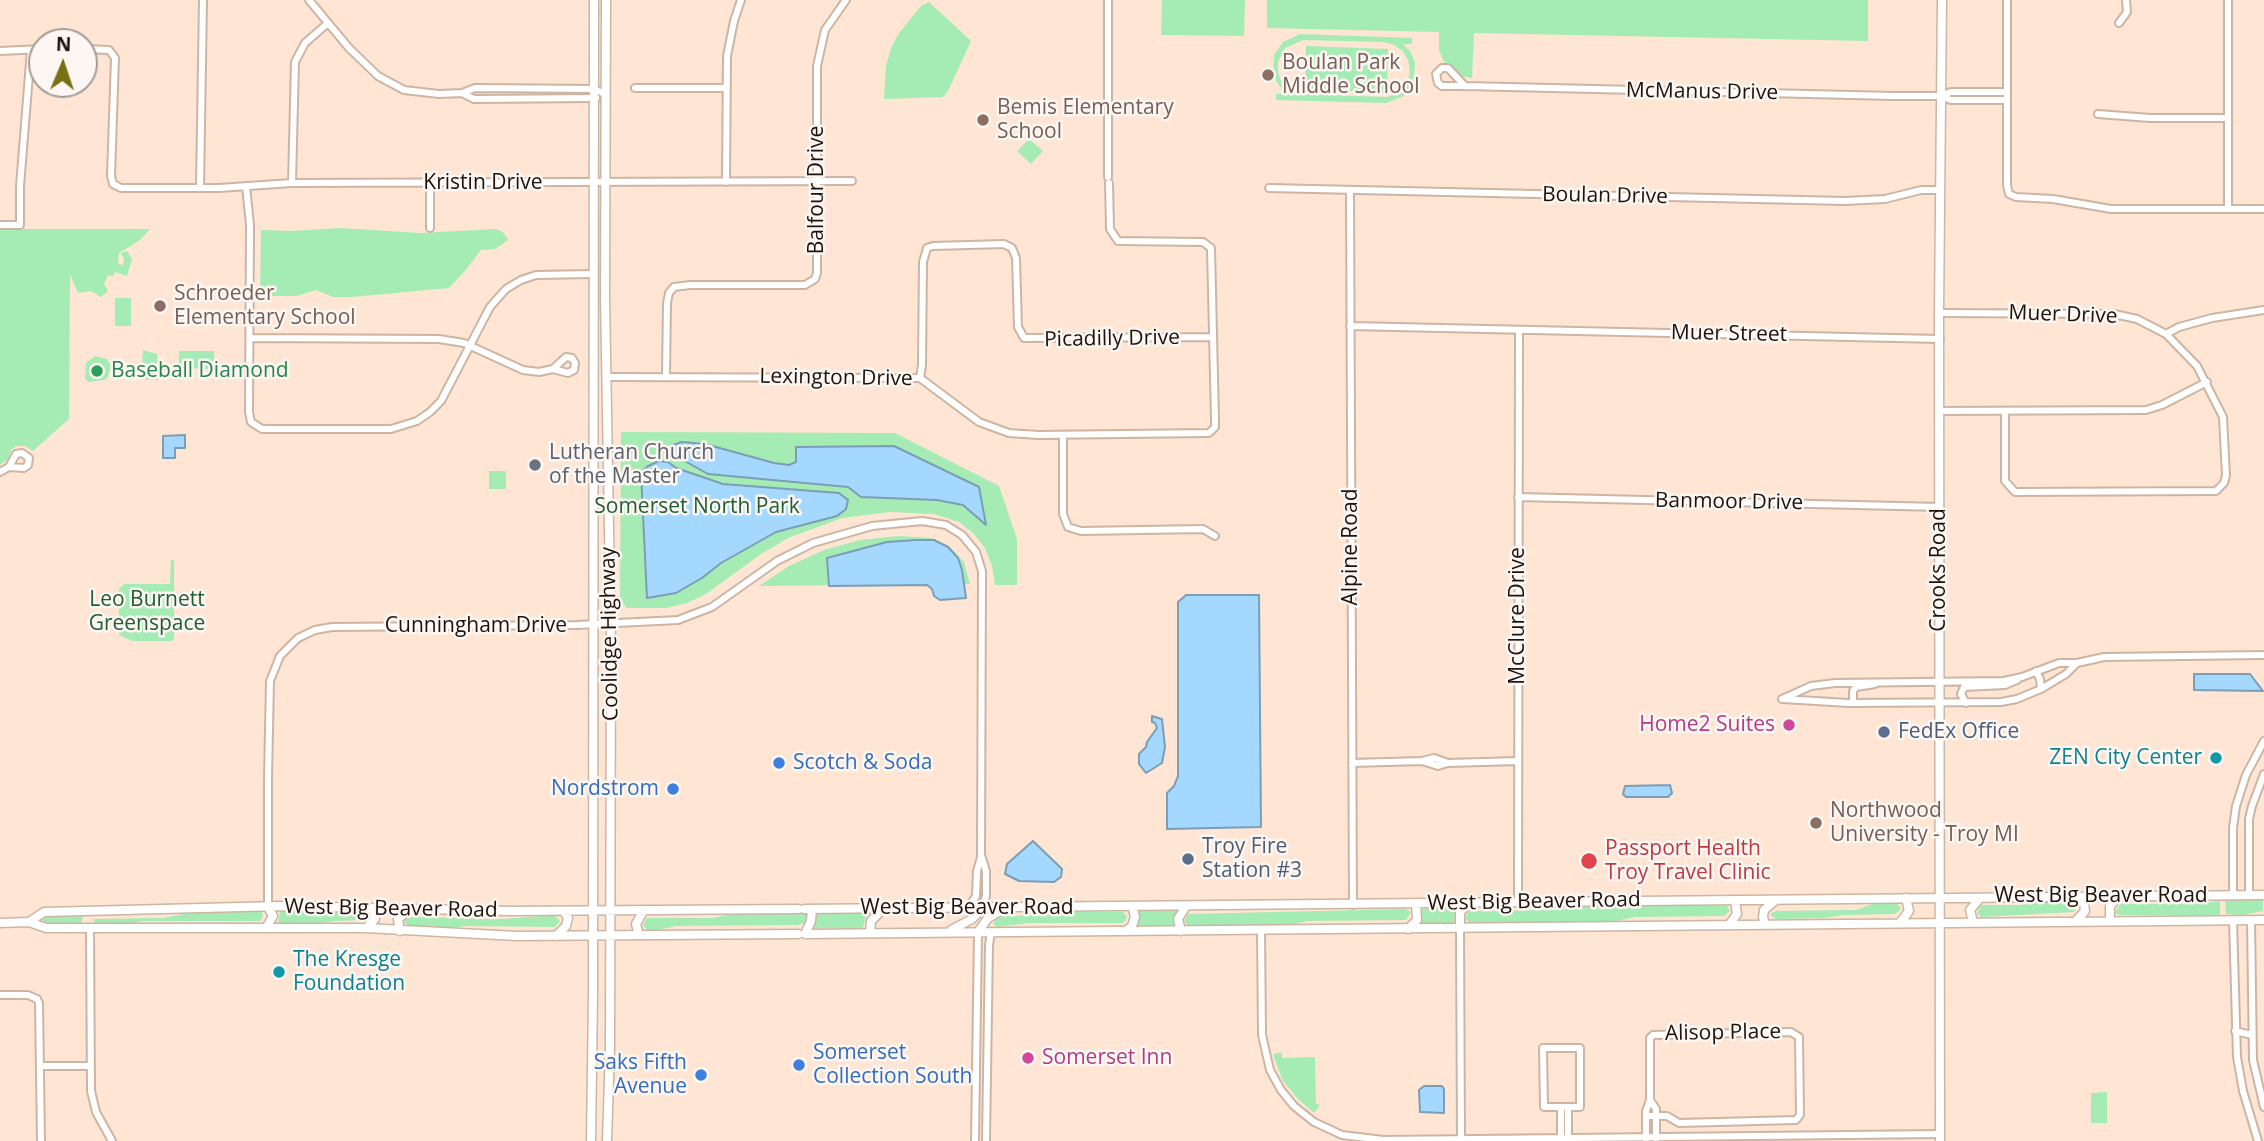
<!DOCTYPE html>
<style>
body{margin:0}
#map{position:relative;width:2264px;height:1141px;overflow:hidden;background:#ffe5d3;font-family:"Open Sans",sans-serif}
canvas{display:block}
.north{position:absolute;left:28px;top:28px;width:70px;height:70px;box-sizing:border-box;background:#fcf7f3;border:2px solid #a29c97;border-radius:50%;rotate:2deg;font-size:19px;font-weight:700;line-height:28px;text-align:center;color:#1c130d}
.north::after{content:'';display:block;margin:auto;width:24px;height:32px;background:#787113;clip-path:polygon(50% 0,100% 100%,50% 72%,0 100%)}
</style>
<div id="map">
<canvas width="2264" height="1141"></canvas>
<div class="north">N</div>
</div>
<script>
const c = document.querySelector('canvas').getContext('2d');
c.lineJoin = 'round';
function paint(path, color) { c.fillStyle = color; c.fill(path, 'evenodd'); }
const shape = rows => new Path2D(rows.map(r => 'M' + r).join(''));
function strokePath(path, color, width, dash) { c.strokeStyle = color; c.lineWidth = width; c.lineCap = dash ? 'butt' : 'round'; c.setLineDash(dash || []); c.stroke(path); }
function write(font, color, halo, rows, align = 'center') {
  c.font = font + ' "Open Sans",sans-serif'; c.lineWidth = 5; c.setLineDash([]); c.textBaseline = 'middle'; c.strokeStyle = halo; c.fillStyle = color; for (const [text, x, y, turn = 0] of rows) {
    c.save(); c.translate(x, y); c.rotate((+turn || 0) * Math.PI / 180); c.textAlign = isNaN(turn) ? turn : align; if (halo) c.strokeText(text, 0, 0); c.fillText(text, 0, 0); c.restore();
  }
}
paint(shape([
 [1162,0,1245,0,1244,36,1161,35],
 [1267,0,1868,0,1868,41,1474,33,1472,78,1460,76,1445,64,1439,50,1439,32,1267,28],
 [929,2,971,41,948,91,943,97,884,99,886,66,891,48,899,33,921,6],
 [1300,34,1412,38,1412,44,1403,44,1410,51,1415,62,1414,82,1404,96,1386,103,1276,100,1276,94,1284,94,1273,75,1274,55,1283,42],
 [1303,40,1384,42,1394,45,1403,51,1408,60,1410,71,1408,82,1401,91,1388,97,1296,94,1288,89,1281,81,1278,72,1278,62,1285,48],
 [1306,46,1388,49,1387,92,1305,89],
 [1029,139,1043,151,1031,164,1017,151],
 [341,228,420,233,496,229,503,232,508,240,495,249,481,250,464,272,449,288,353,297,333,297,316,290,297,296,260,296,261,230,291,231],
 [0,229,150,229,140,240,119,253,118,264,123,265,124,259,121,253,127,251,132,259,127,276,115,272,116,270,113,276,108,275,104,284,108,291,101,297,91,291,78,293,70,275,69,419,33,451,25,446,16,446,11,450,8,459,0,465],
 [115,298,131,298,131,326,115,326],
 [143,350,157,354,159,380,141,379],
 [179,351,214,351,214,369,179,368],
 [95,356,107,359,111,366,108,377,104,380,89,382,85,379,86,363],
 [621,432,895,433,999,486,1017,539,1017,585,995,585,992,566,985,548,973,533,959,522,934,514,890,512,842,518,788,538,761,554,706,594,687,603,666,608,627,608,620,601],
 [489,471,506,471,506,489,489,489],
 [898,536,931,538,949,546,964,562,970,584,759,586,789,566,824,550,860,540],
 [171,560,174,560,174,638,172,641,132,641,119,635,119,589,124,584,170,584],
 [2225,900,2263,900,2263,911,2242,915,2226,914],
 [2220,901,2220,915,2120,915,2115,913,2120,904,2198,904],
 [2039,902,2074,902,2078,905,2074,912,1981,917,1977,913,1981,905,2020,905],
 [1875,903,1897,903,1901,909,1895,914,1843,915,1824,918,1776,919,1771,916,1771,913,1776,911,1856,910],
 [1726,905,1730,911,1724,916,1635,917,1616,921,1569,922,1469,922,1465,918,1469,911,1559,910,1579,907],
 [1455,908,1454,923,1420,923,1421,909],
 [1406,909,1411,912,1406,920,1308,921,1289,925,1189,926,1184,922,1188,914],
 [200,911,262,912,263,917,260,921,143,921,127,924,94,925,94,919,163,918],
 [280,911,364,913,367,918,363,920,334,921,315,924,278,924],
 [1139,911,1176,911,1173,926,1138,926],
 [1066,912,1123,912,1127,917,1123,923,1029,923,997,927,993,924,996,917,1002,916,1047,915],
 [731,914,806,914,807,920,805,923,797,925,676,926,658,930,647,930,643,925,647,918,713,918],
 [816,914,865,914,866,915,863,928,813,928],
 [83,915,81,924,43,924,43,916],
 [541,916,555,916,560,921,555,927,466,926,450,928,409,926,405,923,405,920,410,917,504,919],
 [1276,1053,1282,1053,1282,1058,1315,1057,1316,1104,1320,1105,1314,1113,1298,1099,1283,1081,1273,1055],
 [2107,1092,2107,1123,2091,1123,2091,1093]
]), '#a4ecb4');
const water = shape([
 [185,435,185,448,175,448,175,458,163,458,163,436,185,435],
 [682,442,705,444,774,463,789,465,796,462,796,447,894,446,979,487,986,525,963,505,937,500,861,497,848,487,708,474,674,455,670,446,682,442],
 [659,461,668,462,676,468,723,484,839,493,848,500,846,509,837,516,776,532,721,563,702,578,676,593,647,598,641,473,648,466,659,461],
 [916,540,934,540,948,547,958,558,962,570,966,598,940,600,934,596,932,589,927,585,829,586,827,558,887,542,916,540],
 [1186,595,1259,595,1261,827,1167,829,1167,793,1174,786,1178,776,1178,602,1186,595],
 [2194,674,2250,674,2263,691,2194,690,2194,674],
 [1152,716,1162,719,1165,747,1162,763,1146,773,1139,764,1139,754,1146,747,1147,742,1157,728,1155,723,1152,722,1152,716],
 [1670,785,1672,793,1668,797,1626,797,1623,794,1625,786,1670,785],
 [1033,841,1062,869,1061,877,1054,882,1019,881,1005,874,1007,864,1033,841],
 [1424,1086,1442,1086,1444,1089,1444,1113,1420,1112,1419,1090,1424,1086]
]);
paint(water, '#a5d8ff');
strokePath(water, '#7c9db6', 2);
const minor = shape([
 [309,0,349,48,378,76,404,90,439,94,462,93,475,88,594,89,605,94],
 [2007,0,2007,185,2009,194,2016,197,2053,199,2111,209,2264,209],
 [2119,23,2127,12,2126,0],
 [84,49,109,50,115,58,111,176,113,184,121,188,219,188,292,183,852,181],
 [0,51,42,49],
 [1465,86,1448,68,1442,68,1436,74,1438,83,1442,86,1465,86,1894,96,1940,96,1951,100,2007,100],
 [635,88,726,88],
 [462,93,474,99,596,98],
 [1940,96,1951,92,2007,92],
 [2098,114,2150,118,2228,118],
 [1108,177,1108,0],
 [726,182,727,56,734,21,741,0],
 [292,183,295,62,305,43,328,23],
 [430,183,430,228],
 [246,186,250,225,249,412,251,422,262,429,391,429,417,421,430,412,441,401,490,307,506,289,521,280,536,275,593,274],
 [200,188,203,0],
 [1269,188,1845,201,1885,199,1921,190,1940,190],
 [1350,190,1353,905],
 [2228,209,2228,0],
 [0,225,20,225,20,186,31,50],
 [1939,313,2114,314,2137,319,2166,334,2179,327,2212,318,2264,310],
 [1350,326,1940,339],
 [250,338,439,339,464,343,523,370,539,372,553,369,568,373,574,370,575,363,572,358,566,357,553,369],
 [606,377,920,378,979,422,1009,433,1038,435,1209,433,1215,427,1215,420,1211,248,1203,242,1118,241,1110,229,1109,183],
 [666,377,667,303,669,293,674,287,690,285,805,285,815,279,817,273,817,66,825,30,846,0],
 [920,378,922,365,923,262,927,248,933,246,1004,244,1012,248,1016,258,1018,327,1024,338,1213,337],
 [1940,411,2146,410,2162,405,2207,382],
 [2005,411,2005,481,2015,492,2216,491,2224,483,2226,475,2223,417,2197,366,2166,334],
 [1063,435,1063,514,1068,527,1081,531,1203,529,1215,536],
 [0,472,9,467,16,454,22,453,29,458,28,465,24,468,9,467],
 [1518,497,1940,507],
 [2036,671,2040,679,2041,689],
 [1782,699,1811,686,1835,683,2004,681,2022,677,2059,663,2077,663,2104,657,2264,655],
 [1783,699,1848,703,2001,702,2017,699,2041,689,2066,674,2077,663],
 [1853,703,1853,691,1856,687,1875,684],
 [1966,703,1961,694,1964,687,2005,685,2017,680],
 [1422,761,1438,766,1448,763,1518,761],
 [1352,763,1422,761,1434,758,1448,763],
 [2233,895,2233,828,2236,806,2246,775,2264,741],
 [2249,895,2249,819,2252,806,2264,774],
 [1518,903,1519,330],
 [268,907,268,779,270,681,280,656,298,638,315,630,332,627,577,625,678,620,712,607,777,561,813,543,872,526,922,521,946,525,962,535,976,552,982,571,981,855,986,871,986,896,982,908],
 [968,908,976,896,977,871,981,857],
 [2233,920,2237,1057,2243,1091,2258,1141],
 [2251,920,2253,1060,2264,1107],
 [90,928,91,1091,96,1112,112,1141],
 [1460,928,1461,1139],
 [1261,930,1262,1035,1270,1070,1281,1090,1294,1106,1314,1122,1342,1135,1383,1140,1940,1134],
 [0,995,28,995,37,999,39,1003,41,1141],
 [2235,1031,2252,1035],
 [1543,1048,1580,1048,1580,1107,1544,1107,1543,1048],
 [40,1066,90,1066],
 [1650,1100,1656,1109,1656,1139],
 [1561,1107,1561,1138],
 [1568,1107,1568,1138],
 [1646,1116,1667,1116,1679,1123,1796,1120,1800,1115,1799,1037,1791,1032,1653,1035,1650,1038,1650,1100,1646,1111,1646,1139],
 [975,1141,978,932],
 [986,1141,989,945,991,932]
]);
const major = shape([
 [606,0,605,297,611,643,610,1047,607,1141],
 [804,909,2264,895],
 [2076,921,2085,911,2083,897],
 [2110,921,2110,906,2118,897],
 [29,922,44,912,280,906,511,911,798,909],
 [1973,922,1970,910,1980,898],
 [0,923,29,922,46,928,366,928,517,936,798,934],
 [1900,923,1909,911,1906,898],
 [1765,924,1763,917,1764,910,1776,900],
 [1729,925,1737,914,1735,900],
 [266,928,273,916,268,907],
 [366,928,375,919,373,908],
 [1460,928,1460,912,1468,904],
 [1408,929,1417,920,1416,904],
 [951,930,972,919,982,908],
 [400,931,398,919,410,909],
 [1126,931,1132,926,1135,917,1132,906],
 [1181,931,1178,919,1186,906],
 [978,932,988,918,1003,909],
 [870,933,871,921,883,909],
 [805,934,2264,920],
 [805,934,811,921,812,909],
 [639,935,636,924,644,910],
 [556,936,566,926,568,918,564,911],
 [591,1141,593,995,594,0],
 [1940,1141,1939,313,1942,0]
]);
strokePath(minor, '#cdb5a4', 10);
strokePath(major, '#cdb5a4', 11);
strokePath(minor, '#fff', 6);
strokePath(major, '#fff', 8);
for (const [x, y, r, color] of [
 [1268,75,7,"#8d6e63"],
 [983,120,7,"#8d6e63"],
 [160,306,7,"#8d6e63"],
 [97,371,7,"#2e9e5b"],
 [535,465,7,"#6b7280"],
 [1789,725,7,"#d1479c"],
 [1884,732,7,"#5c6f8a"],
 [2216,758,7,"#0f9aa8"],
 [779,763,7,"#3f7fe0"],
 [673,789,7,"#3f7fe0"],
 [1816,823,7,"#8d6e63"],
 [1188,859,7,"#5c6f8a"],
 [1589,861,9,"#e0444e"],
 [279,972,7,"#0f9aa8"],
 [1028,1058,7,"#d1479c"],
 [799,1065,7,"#3f7fe0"],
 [701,1075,7,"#3f7fe0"]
]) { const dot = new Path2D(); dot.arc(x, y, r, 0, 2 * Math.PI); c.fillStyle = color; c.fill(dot); strokePath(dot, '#fcf7f3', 2.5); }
write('21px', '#785e54', '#fcf7f3', [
 ["Boulan Park",1282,63],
 ["Middle School",1282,87],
 ["Bemis Elementary",997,108],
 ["School",997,132],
 ["Schroeder",174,294],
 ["Elementary School",174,318],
 ["Northwood",1830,811],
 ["University - Troy MI",1830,835]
], 'left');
write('21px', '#1c130d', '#fcf7f3', [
 ["McManus Drive",1702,92,1],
 ["Kristin Drive",483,183],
 ["Balfour Drive",817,190,-90],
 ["Boulan Drive",1605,196,1],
 ["Muer Drive",2063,315,2],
 ["Muer Street",1729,334,1],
 ["Picadilly Drive",1112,339,-1],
 ["Lexington Drive",836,378,1],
 ["Banmoor Drive",1729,502,1],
 ["Alpine Road",1351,547,-90],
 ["Crooks Road",1939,570,-90],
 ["McClure Drive",1518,616,-90],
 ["Cunningham Drive",476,626],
 ["Coolidge Highway",610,634,-91],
 ["West Big Beaver Road",2101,896],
 ["West Big Beaver Road",1534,902,-1],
 ["West Big Beaver Road",967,908],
 ["West Big Beaver Road",391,909,1],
 ["Alisop Place",1723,1033,-1]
]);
write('21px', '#27864d', '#fcf7f3', [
 ["Baseball Diamond",111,371]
], 'left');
write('21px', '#5b616d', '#fcf7f3', [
 ["Lutheran Church",549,453],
 ["of the Master",549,477]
], 'left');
write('21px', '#1f5d33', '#fcf7f3', [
 ["Somerset North Park",697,507],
 ["Leo Burnett",147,600],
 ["Greenspace",147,624]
]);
write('21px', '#b23c85', '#fcf7f3', [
 ["Home2 Suites",1775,725],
 ["Somerset Inn",1042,1058,"left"]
], 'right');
write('21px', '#4e5e75', '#fcf7f3', [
 ["FedEx Office",1898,732],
 ["Troy Fire",1202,847],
 ["Station #3",1202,871]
], 'left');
write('21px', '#0d838f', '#fcf7f3', [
 ["ZEN City Center",2202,758],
 ["The Kresge",293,960,"left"],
 ["Foundation",293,984,"left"]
], 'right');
write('21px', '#366cbe', '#fcf7f3', [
 ["Scotch & Soda",793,763],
 ["Nordstrom",659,789,"right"],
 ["Somerset",813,1053],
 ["Collection South",813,1077],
 ["Saks Fifth",687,1063,"right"],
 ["Avenue",687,1087,"right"]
], 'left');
write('21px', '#be3a42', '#fcf7f3', [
 ["Passport Health",1605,849],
 ["Troy Travel Clinic",1605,873]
], 'left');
</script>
